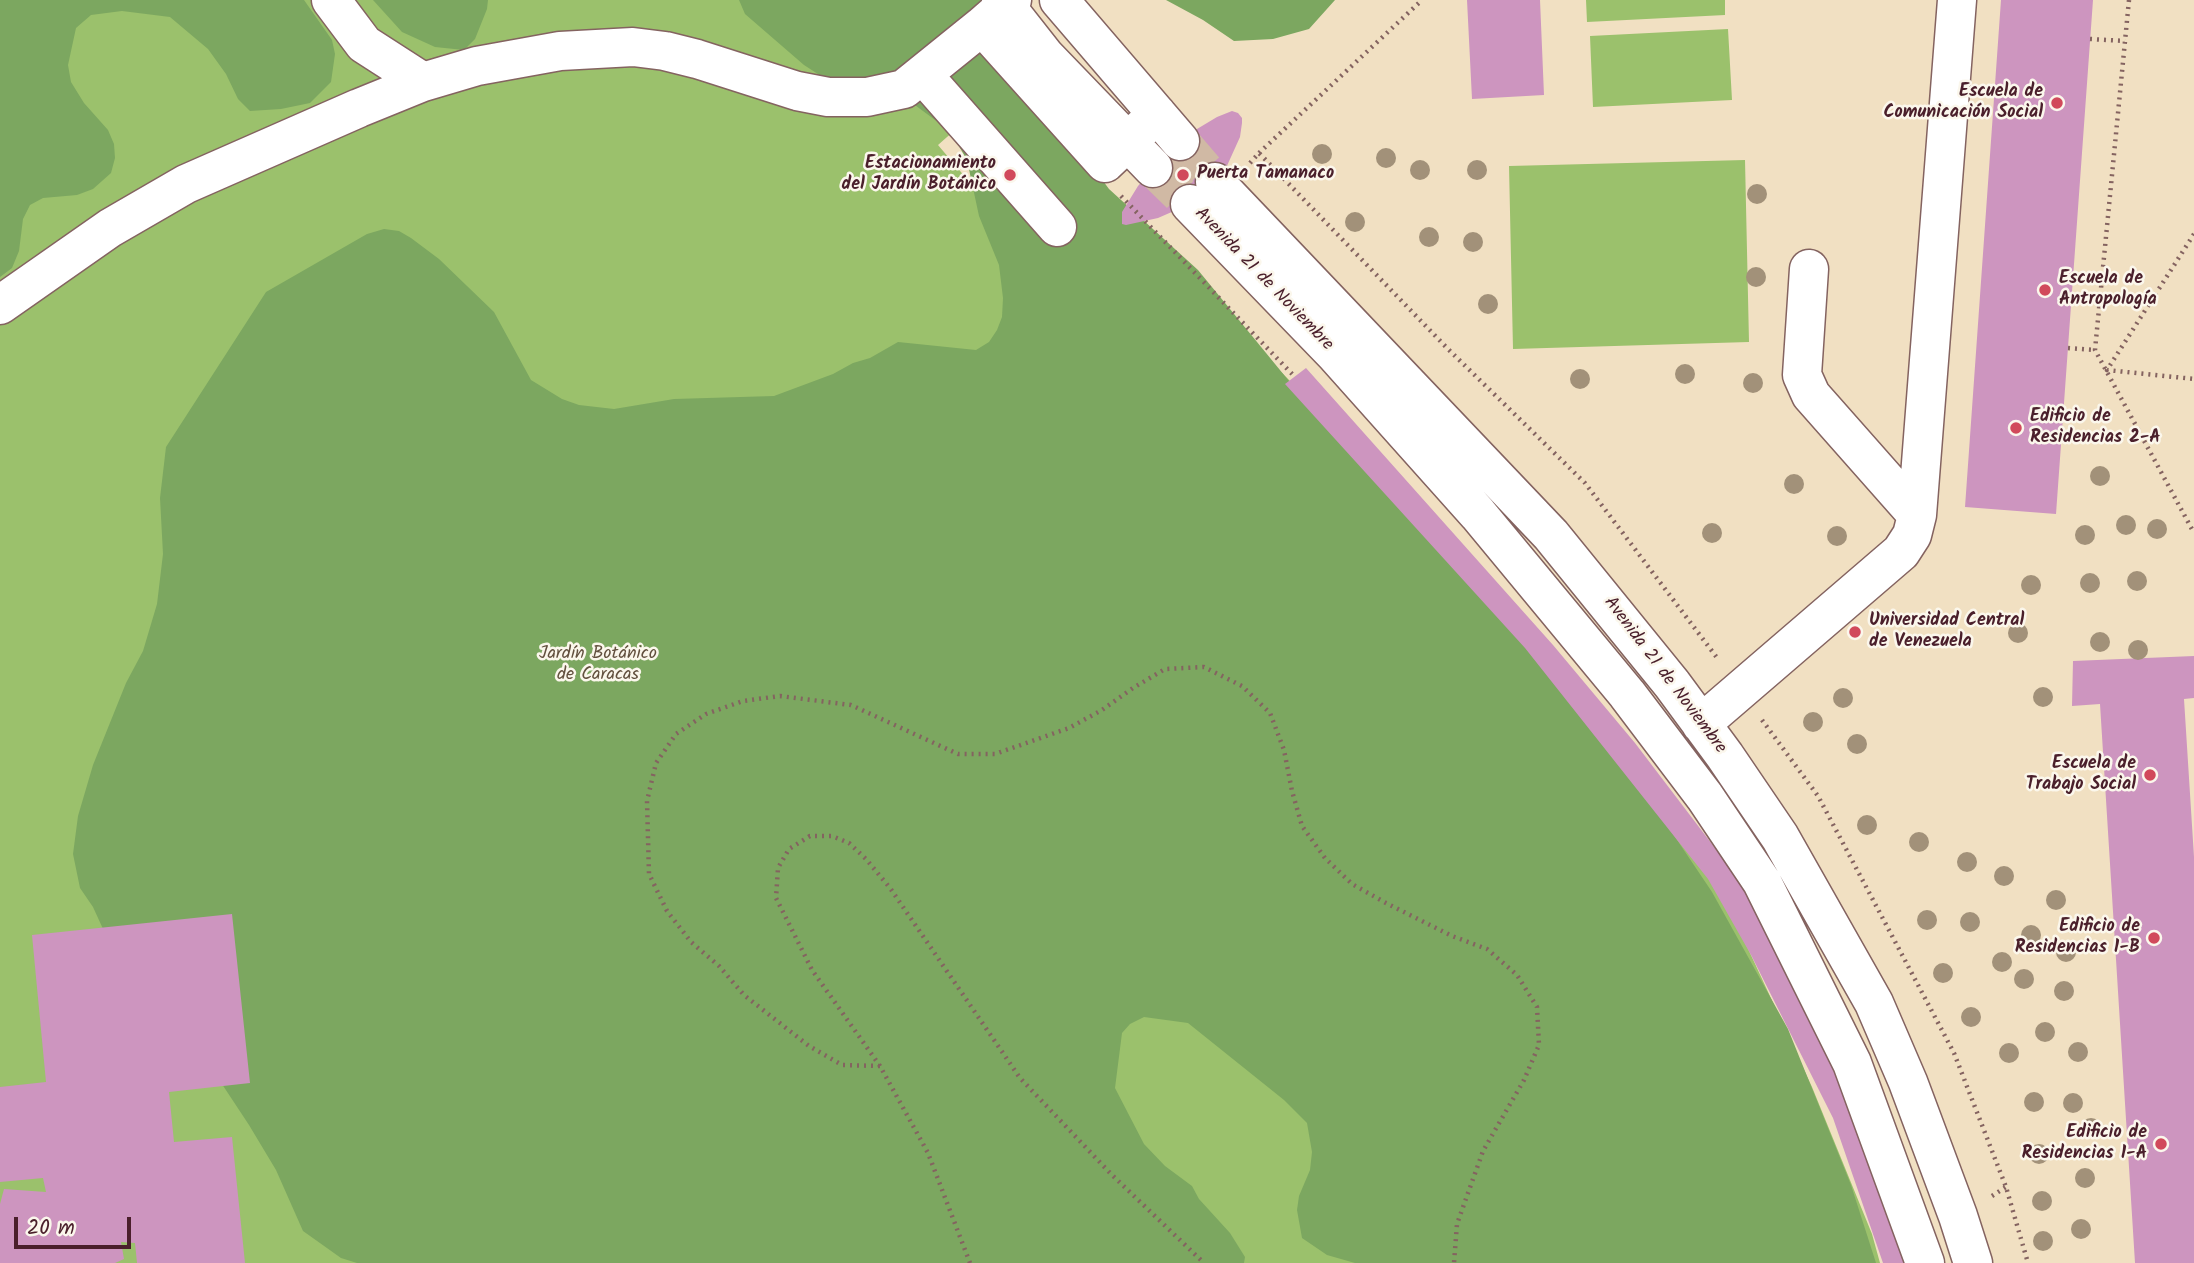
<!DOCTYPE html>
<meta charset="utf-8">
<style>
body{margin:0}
#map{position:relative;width:2194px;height:1263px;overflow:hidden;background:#f1e0c2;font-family:Kalam,sans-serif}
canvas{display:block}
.scale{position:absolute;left:14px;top:1217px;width:117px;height:32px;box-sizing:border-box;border:4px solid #4a1f2b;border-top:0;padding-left:9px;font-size:21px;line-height:24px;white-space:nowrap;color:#4a1f2b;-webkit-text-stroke:5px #fbf7ec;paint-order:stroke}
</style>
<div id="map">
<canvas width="2194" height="1263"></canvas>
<div class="scale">20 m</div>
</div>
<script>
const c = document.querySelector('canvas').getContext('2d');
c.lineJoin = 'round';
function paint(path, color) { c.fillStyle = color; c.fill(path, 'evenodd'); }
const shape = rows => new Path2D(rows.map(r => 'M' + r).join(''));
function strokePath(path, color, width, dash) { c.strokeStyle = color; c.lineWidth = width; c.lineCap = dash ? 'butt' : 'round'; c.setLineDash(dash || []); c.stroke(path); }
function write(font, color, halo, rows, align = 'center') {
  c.font = font + ' Kalam,sans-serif'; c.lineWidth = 5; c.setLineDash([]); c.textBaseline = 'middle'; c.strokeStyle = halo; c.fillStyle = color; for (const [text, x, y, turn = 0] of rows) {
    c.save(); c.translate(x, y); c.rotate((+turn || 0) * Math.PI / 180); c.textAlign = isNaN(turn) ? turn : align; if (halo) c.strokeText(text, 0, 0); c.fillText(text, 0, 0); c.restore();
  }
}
paint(shape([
 [0,0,943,0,1170,260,1413,505,1720,888,1812,1087,1872,1234,1880,1263,0,1263],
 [990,99,1028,251,938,145],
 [1586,0,1725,0,1725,15,1587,22],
 [1728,29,1732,100,1593,107,1590,36],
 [1745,160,1749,342,1513,349,1509,166]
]), '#9bc16c');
paint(shape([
 [0,0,304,0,332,40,335,54,331,82,310,103,281,109,250,111,238,99,226,74,208,49,170,17,122,11,91,15,76,28,68,65,71,82,84,103,108,130,114,144,115,158,111,173,93,189,77,195,43,198,30,205,23,219,19,251,12,268,0,277],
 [373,0,488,0,487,9,475,39,464,50,435,47,402,32],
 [739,0,984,0,1075,143,1109,189,1198,270,1307,403,1470,574,1620,755,1712,892,1788,1029,1851,1185,1876,1263,1355,1263,1327,1255,1302,1238,1297,1210,1299,1196,1310,1170,1312,1152,1307,1123,1284,1100,1188,1023,1144,1017,1130,1024,1122,1033,1115,1088,1144,1144,1165,1166,1192,1186,1199,1199,1230,1233,1245,1257,1244,1263,357,1263,341,1258,303,1231,276,1170,249,1125,148,972,109,942,93,907,80,888,73,854,78,816,93,765,126,683,143,651,157,604,163,554,160,498,166,447,266,292,367,234,384,229,399,231,411,238,439,259,494,312,531,380,562,399,579,405,614,409,674,399,774,396,833,374,853,363,870,358,898,342,976,350,989,342,997,330,1002,317,1003,298,999,265,979,216,967,160,950,131,900,94,821,76,804,65,745,14],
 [1166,0,1335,0,1309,29,1273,39,1234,41,1203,20]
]), '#7ca760');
paint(shape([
 [1467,0,1540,0,1544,95,1472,99],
 [2001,0,2093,0,2056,514,1965,507],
 [1232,111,1238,113,1242,118,1242,123,1240,137,1226,168,1190,204,1158,218,1126,225,1122,224,1122,212,1138,186,1171,148,1192,132,1217,117],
 [1306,368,1553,645,1635,743,1734,873,1801,991,1883,1177,1908,1263,1883,1263,1833,1118,1751,955,1708,879,1525,648,1285,384],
 [2194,656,2194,698,2184,699,2194,857,2194,1263,2135,1263,2100,704,2072,706,2073,661],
 [232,914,250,1083,169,1092,174,1142,232,1137,245,1263,137,1263,135,1243,121,1242,124,1259,115,1263,0,1263,0,1204,4,1189,46,1192,43,1178,0,1182,0,1087,46,1082,32,935]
]), '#cd95bf');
strokePath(shape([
 [1180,141,1215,182],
 [1153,168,1190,204]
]), '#d0b9a4', 38, [38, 19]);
const minor = shape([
 [331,0,364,44,423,82],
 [1001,0,1045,56,1153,168],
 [1012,0,982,26,1105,163,1157,114],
 [1059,0,1180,141],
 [923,75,1057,227],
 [1215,182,1551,535,1672,684,1725,756,1780,837,1874,1003,1908,1082,1958,1216,1973,1263],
 [1190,204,1336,355,1478,514,1627,694,1705,797,1762,882,1852,1063,1925,1263],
 [1809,269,1802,375,1811,395,1917,515],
 [0,305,110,228,186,184,359,108,423,82,477,66,560,51,633,47,665,51,697,59,797,91,828,97,867,97,904,89,982,26],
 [1701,724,1901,552,1912,535,1917,515,1957,0]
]);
strokePath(minor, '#846360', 41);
strokePath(shape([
 [2129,0,2095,350,2194,533],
 [2090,39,2125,41],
 [1259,153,1422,0],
 [1250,163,1259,153,1447,348,1585,483,1718,659],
 [1121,196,1295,377],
 [2194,234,2107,370,2194,379],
 [2068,348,2095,350],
 [1762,720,1818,796,1954,1053,2006,1187,2028,1263],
 [880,1066,842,1065,809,1046,744,995,719,966,691,942,667,911,649,874,647,801,656,763,676,734,706,714,743,701,780,696,851,705,958,754,995,754,1069,728,1102,710,1133,688,1165,669,1204,667,1242,686,1270,713,1284,750,1292,791,1302,826,1325,858,1352,884,1386,903,1452,936,1487,949,1517,975,1537,1007,1539,1045,1524,1080,1483,1151,1457,1224,1454,1263],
 [1992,1196,2006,1187],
 [970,1263,928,1153,880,1066,812,970,776,898,778,868,789,849,810,836,832,836,849,843,866,859,890,888,1020,1078,1111,1174,1204,1263]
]), '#846360', 4.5, [2, 5]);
strokePath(minor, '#fff', 38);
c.fillStyle = '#a29179';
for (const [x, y] of [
 [1322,154],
 [1386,158],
 [1420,170],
 [1477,170],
 [1757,194],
 [1355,222],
 [1429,237],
 [1473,242],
 [1756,277],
 [1488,304],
 [1685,374],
 [1580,379],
 [1753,383],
 [2100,476],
 [1794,484],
 [2126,525],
 [2157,529],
 [1712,533],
 [2085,535],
 [1837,536],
 [2137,581],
 [2090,583],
 [2031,585],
 [2018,633],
 [2100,642],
 [2138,650],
 [2043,697],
 [1843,698],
 [1813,722],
 [1857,744],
 [1867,825],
 [1919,842],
 [1967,862],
 [2004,876],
 [2056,900],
 [1927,920],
 [1970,922],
 [2031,935],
 [2066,952],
 [2002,962],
 [1943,973],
 [2024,979],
 [2064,991],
 [1971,1017],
 [2045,1032],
 [2078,1052],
 [2009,1053],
 [2034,1102],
 [2073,1103],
 [2091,1128],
 [2039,1154],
 [2085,1178],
 [2042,1201],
 [2081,1229],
 [2043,1241]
]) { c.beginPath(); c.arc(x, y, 10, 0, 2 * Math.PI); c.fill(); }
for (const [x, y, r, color] of [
 [2057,103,7,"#d1495b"],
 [1010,175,7,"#d1495b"],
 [1183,175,7,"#d1495b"],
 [2045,290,7,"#d1495b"],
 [2016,428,7,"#d1495b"],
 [1855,632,7,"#d1495b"],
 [2150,775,7,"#d1495b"],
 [2154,938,7,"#d1495b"],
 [2161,1144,7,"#d1495b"]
]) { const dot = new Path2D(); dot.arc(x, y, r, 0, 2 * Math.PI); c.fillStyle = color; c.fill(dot); strokePath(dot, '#fbf7ec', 2.5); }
write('bold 18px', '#4a1f2b', '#fbf7ec', [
 ["Escuela de",2043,93],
 ["Comunicación Social",2043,114],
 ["Estacionamiento",996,165],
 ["del Jardín Botánico",996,186],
 ["Puerta Tamanaco",1197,175,"left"],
 ["Escuela de",2059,280,"left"],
 ["Antropología",2059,301,"left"],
 ["Edificio de",2030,418,"left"],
 ["Residencias 2-A",2030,439,"left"],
 ["Universidad Central",1869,622,"left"],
 ["de Venezuela",1869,643,"left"],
 ["Escuela de",2136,765],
 ["Trabajo Social",2136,786],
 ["Edificio de",2140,928],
 ["Residencias 1-B",2140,949],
 ["Edificio de",2147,1134],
 ["Residencias 1-A",2147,1155]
], 'right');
write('18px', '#4a1f2b', '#fbf7ec', [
 ["Avenida 21 de Noviembre",1263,280,46],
 ["Avenida 21 de Noviembre",1664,676,53]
]);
write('18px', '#62503e', '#fbf7ec', [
 ["Jardín Botánico",598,655],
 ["de Caracas",598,676]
]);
</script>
